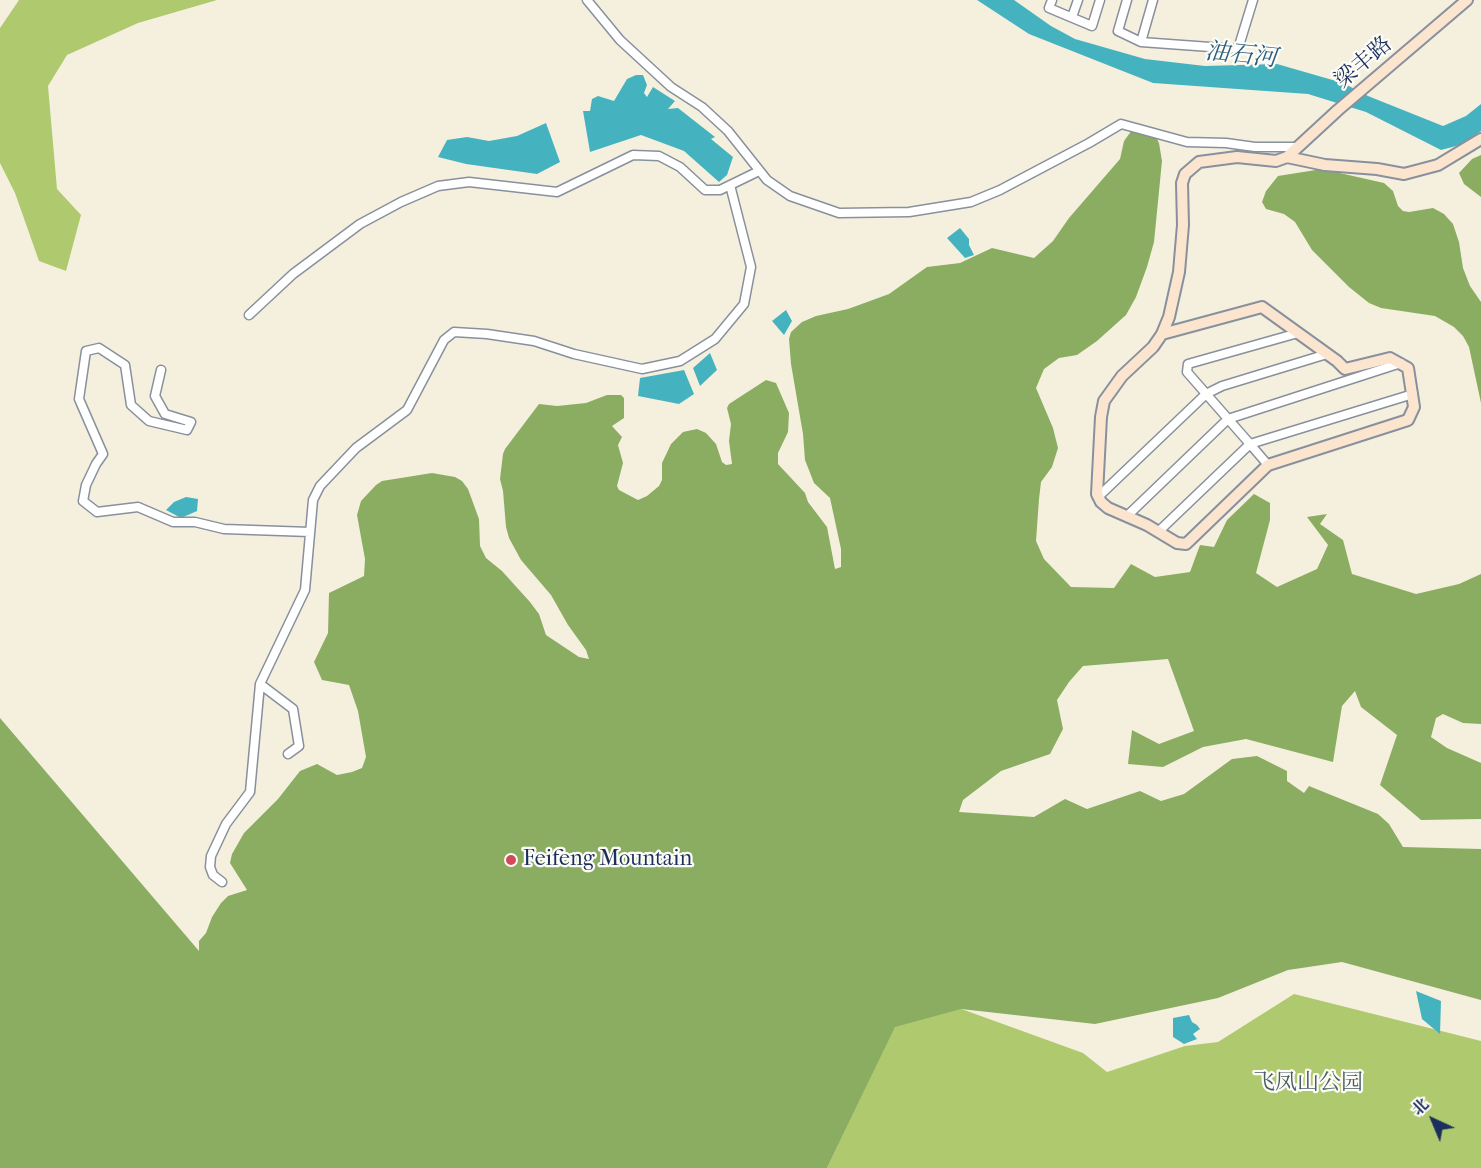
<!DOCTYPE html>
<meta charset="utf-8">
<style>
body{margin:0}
#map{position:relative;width:1481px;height:1168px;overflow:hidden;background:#f5f0de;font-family:"IM FELL French Canon","Noto Serif SC",serif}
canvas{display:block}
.north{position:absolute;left:1403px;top:1090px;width:60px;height:60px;-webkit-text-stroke:4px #fdfcf7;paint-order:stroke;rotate:316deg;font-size:16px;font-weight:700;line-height:24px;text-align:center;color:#1b2f5e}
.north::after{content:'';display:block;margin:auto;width:21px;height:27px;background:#1b2f5e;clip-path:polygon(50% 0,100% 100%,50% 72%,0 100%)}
</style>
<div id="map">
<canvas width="1481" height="1168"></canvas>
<div class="north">北</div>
</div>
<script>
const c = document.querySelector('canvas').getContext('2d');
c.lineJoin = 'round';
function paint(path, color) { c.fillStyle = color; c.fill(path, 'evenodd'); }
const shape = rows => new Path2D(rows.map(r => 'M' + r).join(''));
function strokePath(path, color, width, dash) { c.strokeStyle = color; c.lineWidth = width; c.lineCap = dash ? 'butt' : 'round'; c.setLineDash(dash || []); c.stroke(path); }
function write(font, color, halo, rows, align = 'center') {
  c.font = font + ' "IM FELL French Canon","Noto Serif SC",serif'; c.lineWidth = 4.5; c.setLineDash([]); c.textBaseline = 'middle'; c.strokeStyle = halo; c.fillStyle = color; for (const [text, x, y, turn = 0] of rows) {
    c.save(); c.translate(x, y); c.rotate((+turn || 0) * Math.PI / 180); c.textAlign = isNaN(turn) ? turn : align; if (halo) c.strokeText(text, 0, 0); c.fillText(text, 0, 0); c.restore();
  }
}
paint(shape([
 [19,0,217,0,138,23,67,55,48,86,57,189,81,215,66,271,39,261,15,193,0,163,0,28],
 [1294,994,1481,1041,1481,1168,827,1168,895,1026,956,1007,1083,1053,1107,1072,1185,1046,1218,1042]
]), '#afc96f');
paint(shape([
 [1135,126,1151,127,1159,143,1162,161,1154,242,1147,267,1136,297,1126,315,1097,341,1077,355,1059,358,1044,369,1036,388,1053,428,1058,448,1052,467,1041,482,1039,499,1036,541,1044,559,1071,587,1114,588,1131,564,1155,577,1190,572,1200,545,1214,547,1227,520,1254,494,1270,503,1270,520,1256,573,1277,587,1317,569,1328,545,1307,517,1327,514,1320,524,1343,540,1352,574,1416,594,1459,584,1481,574,1481,724,1463,723,1443,714,1436,718,1431,737,1447,748,1481,763,1481,819,1421,820,1380,785,1397,735,1361,707,1355,691,1342,706,1333,762,1246,739,1203,747,1163,767,1128,764,1132,730,1159,744,1194,731,1168,659,1083,666,1069,682,1057,700,1063,729,1050,754,1001,771,963,800,959,812,1034,817,1065,799,1087,809,1140,791,1161,801,1184,794,1232,759,1257,756,1287,771,1287,781,1304,793,1309,786,1378,814,1389,824,1403,847,1481,849,1481,1000,1342,962,1288,970,1218,998,1095,1024,961,1009,895,1027,827,1168,0,1168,0,718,199,951,199,941,206,933,212,917,221,903,228,896,247,890,230,863,232,854,244,833,278,799,300,771,317,764,337,775,352,772,362,768,366,757,358,711,349,685,322,680,314,662,328,633,329,593,364,576,365,559,357,515,361,501,376,485,382,481,432,473,455,477,462,481,468,489,479,519,480,546,486,558,502,571,530,602,539,614,546,635,579,657,589,659,586,650,568,625,551,595,521,560,509,538,506,527,503,491,500,479,503,454,505,449,539,404,557,406,586,403,607,395,621,395,624,398,624,418,612,426,622,437,618,445,623,463,617,486,619,490,638,500,647,496,659,486,662,480,662,463,671,444,683,432,697,429,706,433,716,444,722,462,726,465,732,464,729,441,731,424,727,408,729,404,766,380,776,383,789,413,788,432,778,453,778,464,805,493,808,502,827,527,835,569,841,567,841,549,830,498,814,483,805,460,803,434,791,364,789,339,791,332,802,322,816,316,848,309,889,294,927,267,960,263,992,248,1034,258,1053,241,1069,218,1120,159,1124,141],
 [1481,155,1481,197,1464,184,1459,173,1472,159],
 [1322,169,1384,183,1393,191,1398,206,1403,211,1409,212,1433,208,1444,214,1453,224,1459,242,1463,268,1470,286,1481,302,1481,403,1469,347,1463,336,1454,327,1435,316,1381,308,1369,303,1349,287,1312,250,1295,222,1284,214,1266,209,1262,202,1266,191,1278,176]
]), '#8bad62');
paint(shape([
 [977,0,1014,0,1051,26,1075,39,1145,59,1205,66,1277,64,1343,83,1368,96,1443,126,1466,116,1481,104,1481,131,1460,145,1441,150,1366,112,1308,94,1153,83,1029,34],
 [636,75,643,75,647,85,644,93,647,97,653,87,675,101,668,109,678,108,715,137,711,139,733,157,727,175,719,182,684,151,641,135,590,152,583,111,590,111,592,99,598,96,614,101,627,79],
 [546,123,560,162,537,174,466,164,438,157,447,140,467,137,489,141,517,136],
 [960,228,969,239,969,245,974,255,965,258,947,238],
 [786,310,792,321,784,335,772,321],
 [710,353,717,370,700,386,693,368],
 [684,370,694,394,679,404,638,396,640,378],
 [186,497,198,499,197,511,181,518,166,510,174,502],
 [1416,991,1441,1001,1440,1034,1422,1019],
 [1189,1015,1192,1022,1197,1025,1200,1029,1193,1034,1197,1039,1184,1044,1173,1037,1173,1018]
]), '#45b3bf');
const street = shape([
 [587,0,620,40,671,87,702,107,728,131,767,180,790,196,839,213,909,212,971,202,1000,190,1089,143,1121,124,1187,142,1226,143,1255,147,1297,147],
 [1052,0,1049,8,1092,26,1100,0],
 [1127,0,1118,31,1141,42,1238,49,1253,0],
 [1072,17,1078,0],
 [1141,42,1153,0],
 [249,315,293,274,360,224,401,202,438,186,469,182,557,192,633,155,659,156,680,167,705,190,720,190,759,171],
 [161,370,155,396,165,414,191,422,187,430,149,421,131,405,125,365,99,348,86,351,79,399,103,454,96,464,86,485,83,501,97,512,138,507,173,522,195,522,224,529,310,532],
 [1268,465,1250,444,1413,394],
 [1098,497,1206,394,1222,386,1327,354],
 [1127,516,1228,419,1401,363],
 [1158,532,1250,444,1187,372,1188,364,1298,333],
 [288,754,299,746,293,709,260,684,305,590,313,500,320,486,356,448,407,410,444,340,454,332,487,334,534,341,574,354,642,369,680,361,715,339,744,304,751,267,730,185],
 [222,882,213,875,210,867,211,856,226,824,250,792,260,684]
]);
const secondary = shape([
 [1287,157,1338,110,1467,0],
 [1162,334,1262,307,1337,361,1345,369,1390,358,1408,368,1414,407,1408,420,1268,465,1186,544,1177,543,1147,525,1108,508,1101,502,1097,494,1101,417,1104,401,1122,376,1153,347,1162,334,1169,317,1179,272,1183,225,1182,183,1185,174,1199,162,1237,157,1276,161,1287,157,1325,165,1377,169,1404,174,1438,165,1481,139]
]);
strokePath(street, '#88909e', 11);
strokePath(secondary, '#88909e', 14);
strokePath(street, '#fff', 8);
strokePath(secondary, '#fce5cf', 10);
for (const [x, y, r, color] of [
 [511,860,6,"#d1495b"]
]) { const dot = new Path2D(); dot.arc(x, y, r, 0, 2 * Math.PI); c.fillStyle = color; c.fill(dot); strokePath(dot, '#fdfcf7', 2); }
write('22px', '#1b2f5e', '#fdfcf7', [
 ["梁丰路",1364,63,-40]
]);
write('22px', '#1b2f5e', '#fdfcf7', [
 ["Feifeng Mountain",523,860]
], 'left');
write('22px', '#475d63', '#fdfcf7', [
 ["飞凤山公园",1308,1084]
]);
write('italic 24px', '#2a5d80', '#fdfcf7', [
 ["油石河",1241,56,6]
]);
</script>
